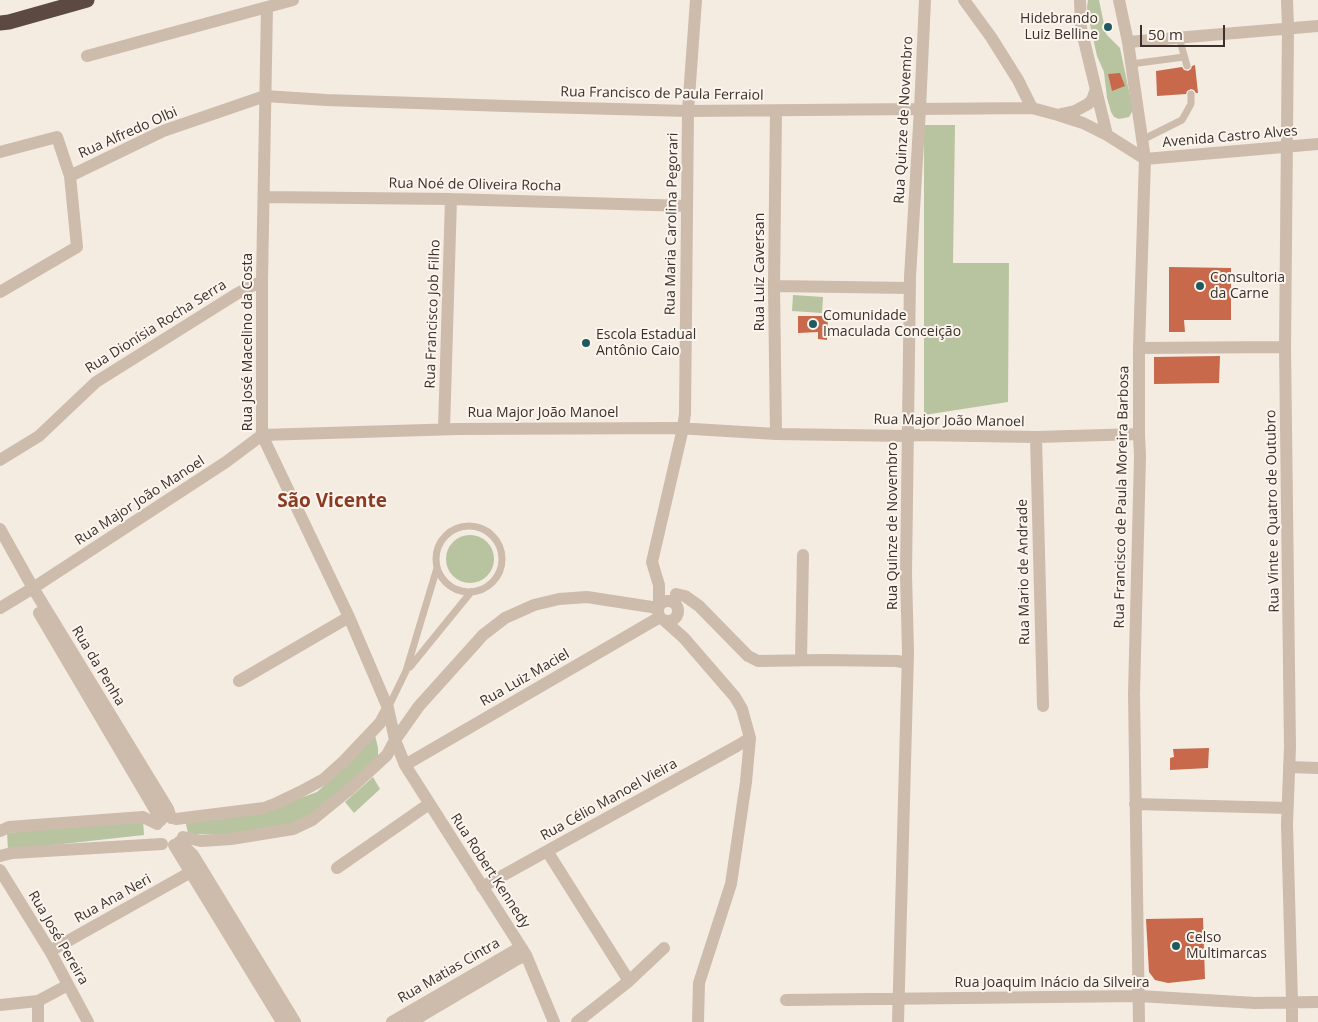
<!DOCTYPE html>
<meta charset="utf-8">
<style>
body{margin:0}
#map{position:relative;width:1318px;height:1022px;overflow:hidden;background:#f4ebe1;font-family:"Open Sans",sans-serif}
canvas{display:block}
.scale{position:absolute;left:1140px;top:25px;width:85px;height:22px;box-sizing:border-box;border:2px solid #3b302b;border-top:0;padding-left:6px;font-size:15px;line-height:18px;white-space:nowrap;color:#3b302b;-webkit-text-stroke:4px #fbf5ee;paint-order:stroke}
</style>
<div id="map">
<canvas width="1318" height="1022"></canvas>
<div class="scale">50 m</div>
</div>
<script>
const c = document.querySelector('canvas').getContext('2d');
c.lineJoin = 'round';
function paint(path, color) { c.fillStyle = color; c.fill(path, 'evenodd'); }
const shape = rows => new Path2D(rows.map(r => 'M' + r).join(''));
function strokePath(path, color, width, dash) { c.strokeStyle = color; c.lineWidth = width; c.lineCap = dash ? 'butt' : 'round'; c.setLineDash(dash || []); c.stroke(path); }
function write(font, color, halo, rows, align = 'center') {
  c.font = font + ' "Open Sans",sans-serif'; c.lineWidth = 4; c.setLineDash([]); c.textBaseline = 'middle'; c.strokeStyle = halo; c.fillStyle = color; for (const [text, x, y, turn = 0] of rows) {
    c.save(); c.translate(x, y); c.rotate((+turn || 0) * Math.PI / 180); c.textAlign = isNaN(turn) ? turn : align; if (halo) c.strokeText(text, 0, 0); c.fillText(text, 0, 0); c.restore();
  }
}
paint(shape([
 [1088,0,1099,0,1106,34,1120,48,1133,110,1129,117,1119,119,1114,117,1111,112,1107,98,1104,72,1097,56,1089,20,1087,7],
 [924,125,955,125,953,263,1009,263,1008,402,924,415],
 [793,295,823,297,822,313,792,311],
 '446 559a24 24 0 1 1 48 0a24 24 0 1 1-48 0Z',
 [375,735,378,748,378,756,319,810,289,825,232,835,188,834,185,818,276,807,317,792,348,764],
 [373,777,380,789,354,813,345,802],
 [143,820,144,835,8,850,7,833]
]), '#b8c4a0');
paint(shape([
 [1195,65,1198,93,1196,93,1194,90,1191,89,1187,91,1186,94,1157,96,1156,71,1182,67,1184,70,1188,71,1191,69,1192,66],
 [1120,73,1125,86,1112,91,1108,74],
 [1169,267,1231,268,1231,320,1184,320,1185,332,1169,332],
 [798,316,828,316,827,340,818,339,818,332,798,333],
 [1220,356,1219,383,1154,384,1154,357],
 [1209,748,1208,768,1170,770,1170,758,1174,757,1173,749],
 [1203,918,1205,979,1168,983,1155,980,1149,972,1146,919]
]), '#c8694b');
strokePath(shape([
 [1179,37,1187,66],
 [1131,64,1184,57],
 [1142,140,1182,120,1191,104,1191,94],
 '436 559a33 33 0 1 1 66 0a33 33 0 1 1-66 0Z',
 [410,667,471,592],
 [388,708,406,671,437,568]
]), '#cdbbac', 7);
strokePath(shape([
 [964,0,991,37,1018,80,1032,108],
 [1080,0,1081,28,1107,135],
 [1119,0,1128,42,1145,159,1139,348,1139,434,1140,456,1134,694,1139,1022],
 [1287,0,1288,28,1285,347,1290,747,1287,824,1292,1002,1292,1022],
 [267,7,262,281,262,435,349,617,388,708,395,740,405,765,526,955,554,1022],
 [1128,42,1318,26],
 [87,56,293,0],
 [776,111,774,286,776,434],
 [1061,114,1075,111,1088,104,1092,100,1096,89],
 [0,152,57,137,70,176,77,247,0,292],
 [1145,159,1318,144],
 [70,176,163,131,265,96,326,100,506,106,688,111,1032,108,1058,115,1083,123,1107,135,1145,159],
 [264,197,451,199,687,206],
 [774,286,909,288],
 [1139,348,1285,347],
 [444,429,451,199],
 [1036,437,1043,706],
 [0,460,39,436,96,382,238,293,262,281],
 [676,594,685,596,699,606,748,656,758,661,821,660,897,661,907,663],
 '658 611a10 10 0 1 1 20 0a10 10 0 1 1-20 0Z',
 [659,605,659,585,652,562,683,428,685,414,688,111,696,0],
 [0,608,33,588,226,462,262,435,458,429,677,428,776,434,908,436,918,435,1036,437,1139,434],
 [665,621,684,638,735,697,742,709,750,738,746,782,731,884,699,983,698,1022],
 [801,660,803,555],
 [239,681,349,617],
 [405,765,660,617],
 [1289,767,1318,768],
 [1135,804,1287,808],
 [176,819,264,808,277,803,300,792,324,779,344,761,380,723,388,708],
 [0,831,9,827,143,817,157,824],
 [183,837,201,841,231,839,293,829,312,820,350,789,387,755,395,740,419,706,483,635,505,618,534,605,559,599,587,597,658,608],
 [179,842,193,855,295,1022],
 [174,845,282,1022],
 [547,851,629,981],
 [0,856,12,853,162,844],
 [337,868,429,804],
 [0,870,50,951,88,1022],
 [482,887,737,746,750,738],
 [50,951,191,872],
 [786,1000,1139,996,1255,1003,1318,1002],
 [38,1001,38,1022],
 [0,1005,38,1001,68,985],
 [392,1022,521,947],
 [411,1022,514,961,526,955],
 [577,1022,629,981,664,948],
 [898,1022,908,652,906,574,910,277,920,109,925,0]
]), '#cdbbac', 12);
strokePath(shape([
 [0,529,33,588,168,809,171,818],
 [39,613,161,820]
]), '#cdbbac', 12);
strokePath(shape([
 [0,23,9,22,87,0]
]), '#5c4a42', 15);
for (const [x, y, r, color] of [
 [1108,27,5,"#1f5a5e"],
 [1200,286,5,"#1f5a5e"],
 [813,324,5,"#1f5a5e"],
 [586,343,5,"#1f5a5e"],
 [1176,946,5,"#1f5a5e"]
]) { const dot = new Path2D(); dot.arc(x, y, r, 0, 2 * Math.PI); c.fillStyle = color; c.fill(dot); strokePath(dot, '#fbf5ee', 2); }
write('14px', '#3b302b', '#fbf5ee', [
 ["Hidebrando",1098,19,"right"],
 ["Luiz Belline",1098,35,"right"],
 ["Consultoria",1210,278],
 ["da Carne",1210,294],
 ["Comunidade",823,316],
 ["Imaculada Conceição",823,332],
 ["Escola Estadual",596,335],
 ["Antônio Caio",596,351],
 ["Celso",1186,938],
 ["Multimarcas",1186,954]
], 'left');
write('14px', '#3b302b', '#fbf5ee', [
 ["Rua Francisco de Paula Ferraiol",662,94,1],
 ["Rua Quinze de Novembro",904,120,-87],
 ["Rua Alfredo Olbi",128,133,-24],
 ["Avenida Castro Alves",1230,137,-5],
 ["Rua Noé de Oliveira Rocha",475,185,1],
 ["Rua Maria Carolina Pegorari",672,224,-89],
 ["Rua Luiz Caversan",760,272,-90],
 ["Rua Francisco Job Filho",433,314,-88],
 ["Rua Dionísia Rocha Serra",156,327,-32],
 ["Rua José Macelino da Costa",248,342,-90],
 ["Rua Major João Manoel",543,413],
 ["Rua Major João Manoel",949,421,1],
 ["Rua Francisco de Paula Moreira Barbosa",1122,497,-89],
 ["Rua Major João Manoel",140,501,-33],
 ["Rua Vinte e Quatro de Outubro",1273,511,-91],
 ["Rua Quinze de Novembro",893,526,-90],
 ["Rua Mario de Andrade",1024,572,-91],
 ["Rua da Penha",98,666,59],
 ["Rua Luiz Maciel",525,678,-30],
 ["Rua Célio Manoel Vieira",609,800,-29],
 ["Rua Robert Kennedy",490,871,57],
 ["Rua Ana Neri",113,899,-29],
 ["Rua José Pereira",58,938,60],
 ["Rua Matias Cintra",449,971,-30],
 ["Rua Joaquim Inácio da Silveira",1052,983]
]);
write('bold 19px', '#8c3b22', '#fbf5ee', [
 ["São Vicente",332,502]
]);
</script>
